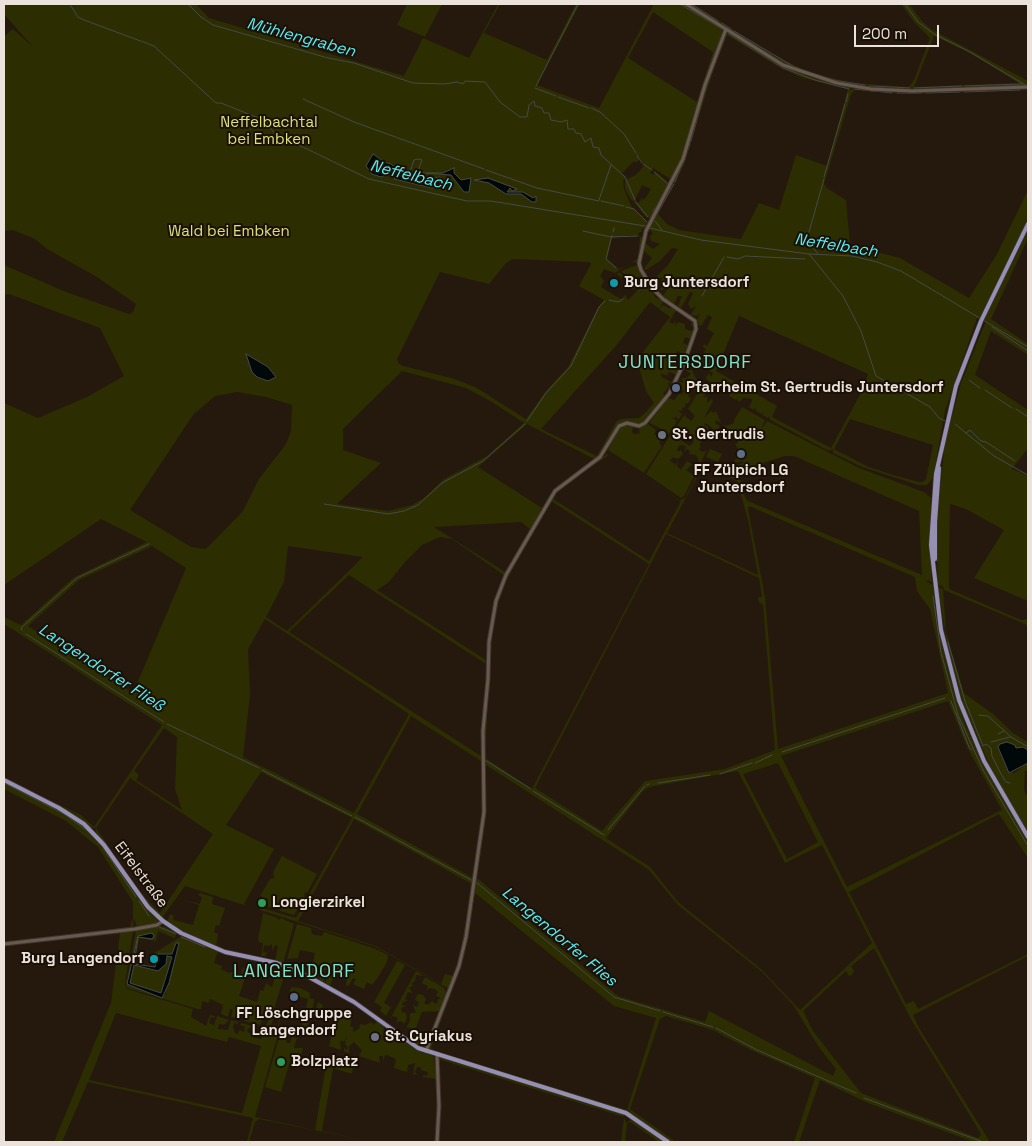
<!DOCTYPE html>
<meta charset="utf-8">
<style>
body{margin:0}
#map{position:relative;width:1032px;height:1146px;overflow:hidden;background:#25190e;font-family:"Space Grotesk",sans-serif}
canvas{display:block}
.frame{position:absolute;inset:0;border:5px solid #eae2db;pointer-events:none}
.scale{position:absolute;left:854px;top:25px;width:85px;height:22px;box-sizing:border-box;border:2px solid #eae2db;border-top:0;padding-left:6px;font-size:15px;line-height:18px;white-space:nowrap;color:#eae2db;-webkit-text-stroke:4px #1b1006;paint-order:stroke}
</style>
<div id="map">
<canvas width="1032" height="1146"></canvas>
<div class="frame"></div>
<div class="scale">200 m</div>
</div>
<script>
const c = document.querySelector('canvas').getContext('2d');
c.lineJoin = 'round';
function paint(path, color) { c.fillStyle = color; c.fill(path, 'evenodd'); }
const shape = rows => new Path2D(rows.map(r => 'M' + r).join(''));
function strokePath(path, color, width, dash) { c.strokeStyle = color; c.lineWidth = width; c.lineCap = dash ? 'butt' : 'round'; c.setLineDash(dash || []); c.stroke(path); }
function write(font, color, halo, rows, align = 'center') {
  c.font = font + ' "Space Grotesk",sans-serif'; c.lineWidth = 4; c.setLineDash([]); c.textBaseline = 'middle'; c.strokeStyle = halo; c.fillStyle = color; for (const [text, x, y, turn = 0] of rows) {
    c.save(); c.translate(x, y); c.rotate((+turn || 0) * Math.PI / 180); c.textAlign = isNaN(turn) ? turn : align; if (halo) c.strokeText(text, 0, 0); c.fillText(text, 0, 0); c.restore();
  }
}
paint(shape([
 [4,4,196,4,209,18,404,76,423,38,469,58,498,4,500,4,484,33,547,60,576,4,580,4,537,85,599,108,654,4,683,4,723,29,683,159,672,180,653,168,650,173,654,175,655,171,670,184,651,218,646,217,634,202,639,203,642,198,644,200,651,189,642,185,635,200,632,201,625,189,625,180,636,175,644,166,642,161,639,160,636,163,634,161,622,173,626,177,623,181,624,189,631,206,647,222,646,227,641,229,642,232,639,232,638,235,643,239,639,261,630,263,638,259,640,237,631,235,612,238,607,259,619,269,625,266,615,273,604,269,600,276,604,281,601,287,621,299,625,295,628,300,645,282,656,298,663,301,660,308,663,305,671,309,670,305,677,309,669,322,673,324,676,320,675,326,678,322,682,323,685,324,685,329,692,331,694,327,691,325,693,321,694,324,694,329,691,339,685,337,683,343,688,345,684,355,678,351,676,353,683,357,683,359,676,356,672,362,680,367,677,375,669,372,667,376,660,373,662,377,673,383,668,383,669,387,663,394,666,396,644,422,640,425,628,422,620,424,599,456,558,487,543,509,540,509,541,512,505,574,494,605,486,661,481,758,484,805,462,954,449,989,376,947,260,910,258,904,262,900,265,904,262,908,296,918,352,818,261,772,226,825,274,849,244,904,247,906,185,886,162,918,140,895,95,831,96,828,92,828,70,813,4,779,81,815,94,827,162,725,4,624,4,617,21,625,73,578,147,542,101,519,4,585,4,403,38,418,87,397,124,376,100,328,9,294,4,295,4,265,66,292,129,314,133,312,136,304,97,277,47,249,35,239,13,230,4,231,4,36,13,29,33,47,4,14],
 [653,12,713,52,697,102,628,58],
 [411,173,428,179,437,188,410,183,404,180,395,180,407,178],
 [513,259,590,262,591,264,579,286,604,300,599,306,568,367,546,391,526,419,477,388,455,379,403,366,398,363,397,359,440,272,489,284,506,263],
 [650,302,670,317,637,360,646,391,654,403,644,414,639,418,621,419,616,422,597,456,541,429,615,347],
 [402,371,466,388,492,402,524,423,487,456,444,479,424,498,412,505,388,511,337,504,381,463,343,450,343,429],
 [237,392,266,397,292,405,291,431,286,444,259,479,243,511,209,546,205,549,191,547,130,510,193,415,215,396],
 [527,424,594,459,554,489,542,508,478,467],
 [521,522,530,529,505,572,434,527],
 [440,537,452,539,504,575,493,605,486,660,377,590,389,582,405,562,422,545],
 [152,546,186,568,133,693,28,626,79,580],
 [288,546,363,557,287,631,266,617,284,582],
 [349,575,486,664,481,756,289,632],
 [265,619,409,714,354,813,243,757,250,695,248,649],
 [411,716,481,761,482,814,473,878,357,814],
 [164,728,177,737,175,789,182,810,136,780,139,775,134,771],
 [130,778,213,834,160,913,139,891,96,828],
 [354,819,472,884,459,961,453,976,445,974,441,984,376,946,298,921],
 [407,4,442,4,425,37,397,25],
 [690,4,693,4,773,55,811,73,853,83,909,87,914,80,930,38,914,22,901,4,909,4,922,21,931,29,1028,81,1028,85,926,89,914,89,912,87,910,89,840,83,787,65,775,59],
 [934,36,968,52,1019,83,914,87],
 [728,33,773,61,807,76,849,87,851,90,857,88,892,92,855,90,851,94,824,184,827,188,846,200,850,245,900,258,969,298,997,254,1028,190,1028,219,980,317,977,318,945,411,933,478,927,485,918,485,862,467,833,453,833,449,829,451,774,422,769,419,770,415,768,418,762,415,763,411,761,414,756,411,756,407,754,410,749,407,752,401,751,398,749,399,744,397,740,402,737,400,739,396,736,400,729,396,731,391,724,393,721,391,727,381,725,380,718,385,720,388,719,391,716,387,717,384,714,386,706,378,709,373,711,377,713,373,696,363,699,359,703,361,700,358,706,349,703,347,704,344,707,346,714,333,707,329,712,317,708,315,701,326,699,325,697,320,700,314,697,316,691,315,696,306,691,309,688,304,693,293,690,292,681,308,678,306,682,296,678,296,674,304,664,298,663,296,668,288,659,291,664,283,660,283,663,277,656,280,654,279,668,265,678,249,672,248,660,261,646,270,644,268,652,258,644,251,645,243,653,249,660,244,651,241,650,236,653,234,649,228,683,161,702,97,726,34],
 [727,35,781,68,803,78,848,89,827,166,796,155,779,210,759,203,741,239,679,230,667,224,658,214,684,165,712,74],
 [739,316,868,374,863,389,831,448,772,417,777,406,716,371],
 [850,419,933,445,926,479,923,482,919,482,890,474,869,467,834,449],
 [1028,230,1028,238,991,319,1028,344,1028,355,991,331,975,375,1028,410,1028,448,1012,469,1028,475,1028,601,974,578,1004,530,966,509,950,504,949,561,949,589,1021,620,1028,619,1028,627,1025,624,944,590,943,587,938,584,936,530,945,442,961,383,986,321,984,320],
 [637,265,644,279,633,290,631,288,632,285,617,274,619,272,634,285,621,271],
 [684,369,692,370,695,377,701,383,695,393,694,389,690,391,691,394,688,395,691,399,688,404,685,403,685,408,683,407,681,411,677,410,682,414,679,419,676,418,678,414,675,418,671,417,677,421,667,437,660,428,649,423,668,398,674,400,679,394,682,394,684,391,676,386,683,389,677,381,684,383,681,378,686,378,691,374],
 [704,383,706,384,703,388,708,390,703,398,707,396,707,403,712,399,713,401,704,418,711,411,714,413,716,411,721,423,716,420,715,423,720,426,716,432,706,423,704,425,708,427,709,431,708,433,713,436,705,437,699,445,701,446,699,450,703,452,707,450,700,464,695,464,699,461,696,455,689,454,690,451,687,449,684,453,686,446,680,445,677,449,678,452,681,450,683,454,678,459,673,457,670,461,675,464,674,466,678,462,677,466,681,470,687,461,695,466,691,465,686,470,693,475,696,472,684,496,681,498,646,474,671,434,690,446,694,441,676,427,684,415,691,421,695,416,688,409],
 [742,407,765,420,761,430,767,421,859,468,924,492,931,498,930,546,932,582,927,580,927,582,933,585,938,628,950,678,964,722,980,757,1028,841,1028,858,999,814,849,892,906,1004,914,1001,918,1009,1028,954,1028,956,913,1015,919,1028,990,1142,974,1142,868,1103,820,1080,799,1142,794,1142,815,1078,751,1050,713,1030,666,1016,660,1019,630,1109,676,1142,670,1142,630,1113,630,1110,626,1111,429,1049,465,950,485,816,486,762,484,758,484,735,489,680,489,643,497,601,507,574,556,491,607,454,680,500,685,498,696,477,696,479,667,533,758,575,748,520,737,481,714,470,718,462,706,457,710,449,722,454,718,462,727,467,737,469,736,465,743,463,742,461,735,463,735,459,745,456,745,450,737,452,738,449,735,444,738,443,738,438,729,439,724,423,726,426,734,423,734,420],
 [609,455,681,501,649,561,552,498,561,487],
 [785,456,794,456,919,511,922,575,748,501,745,497,738,471],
 [551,501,649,564,532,789,485,758,490,650,494,616,502,588],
 [749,506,915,577,917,591,930,609,948,693,778,749,765,597,748,509],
 [666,534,759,578,762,597,758,597,759,602,763,605,775,750,725,769,645,781,602,831,535,788],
 [948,701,968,749,1002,810,847,887,781,756],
 [778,763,818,842,787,859,743,774],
 [486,765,649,870,678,905,762,972,794,1006,818,1046,836,1069,833,1076,709,1011,705,1022,618,996,477,878,486,815],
 [738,771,785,863,822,845,872,943,800,1010,761,969,678,902,650,867,606,838,643,791,649,787],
 [475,893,614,1006,656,1018,627,1110,435,1051,431,1048,464,956],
 [874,948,912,1021,980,1132,981,1135,978,1138,861,1093,813,1031,803,1011,846,971,849,976,852,975,854,971,851,966],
 [626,424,633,426,632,432,636,435,635,433,639,434,640,427,648,424,656,430,654,434,662,439,659,444,662,446,644,473,608,450,619,427],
 [938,587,943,589,946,632,964,693,993,714,1013,733,1028,742,1028,750,1023,747,1016,748,1015,745,1007,742,998,748,1009,773,1014,773,1028,763,1028,770,1025,771,1024,788,1025,794,1028,795,1028,832,994,775,964,706,949,655],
 [4,782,62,811,82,824,106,850,137,896,158,919,158,923,137,927,134,918,133,926,130,928,4,943,130,927,133,918,133,902,98,847,66,821,4,789],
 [282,856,317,874,307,893,304,892,305,897,294,915,280,911,278,908,276,909,268,907,268,899,260,896,270,879,274,878,273,872],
 [200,893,213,897,212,904,225,908,219,926,216,925,214,932,218,934,216,948,177,929,167,922,170,914,174,916,173,920,193,925,199,905,183,900,200,904,202,897,198,895],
 [263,913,278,918,278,920,281,918,294,924,283,963,275,961,278,946,275,945,272,951,272,944,269,946,264,945,263,952,268,953,265,956,261,956,263,943,259,942,258,939],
 [297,924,311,928,312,934,315,935,322,936,324,932,376,949,388,955,387,962,377,979,372,985,367,982,364,989,353,984,356,979,353,978,349,985,346,986,347,973,341,969,338,975,335,974,330,986,325,983,331,971,324,970,322,976,326,977,323,982,319,979,323,966,321,968,318,965,314,970,314,972,319,974,317,978,306,974,308,967,312,968,315,953,300,950,298,958,287,959],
 [163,926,175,932,176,936,174,938,158,931,156,941,139,938,135,960,132,960,127,984,159,997,165,995,179,943,176,943,172,954,156,955,154,953,182,936,218,951,214,963,222,966,221,969,229,973,234,971,234,977,240,976,243,967,248,969,239,996,257,1002,260,990,263,991,266,983,272,987,276,974,284,977,274,1009,283,1009,278,1029,272,1028,273,1024,276,1025,276,1027,278,1026,279,1020,274,1017,270,1028,266,1027,269,1017,264,1016,260,1025,244,1021,247,1010,242,1009,238,1017,231,1017,234,1006,233,1009,230,1009,228,1017,221,1014,223,1005,210,999,209,1003,202,1001,201,1009,198,1009,127,988,126,984,136,931],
 [133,931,129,955,124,954,123,964,128,965,125,985,127,989,193,1009,191,1017,206,1026,210,1015,215,1016,214,1018,211,1017,209,1023,214,1025,217,1016,229,1020,224,1025,219,1024,218,1029,228,1030,231,1020,238,1022,238,1024,234,1023,233,1027,235,1033,238,1034,239,1030,244,1032,245,1027,240,1025,241,1023,253,1026,254,1029,248,1028,247,1032,252,1034,252,1037,262,1039,263,1028,277,1031,278,1035,255,1117,315,1130,326,1065,309,1060,311,1051,314,1055,323,1058,326,1065,328,1058,333,1059,332,1063,336,1058,340,1060,339,1063,343,1064,345,1054,353,1057,349,1057,347,1064,353,1066,352,1074,333,1068,322,1131,373,1142,259,1119,255,1122,249,1142,247,1142,253,1118,88,1082,62,1142,54,1142,111,1003,120,933,16,944],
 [116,1013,227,1042,229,1037,261,1046,242,1113,89,1080],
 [167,956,172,957,161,993,129,983,134,965,156,971,164,964],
 [397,961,405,965,384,1003,391,1007,386,1016,380,1011,382,1007,374,1002],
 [416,971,424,976,416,975,415,981,411,984,415,987,412,986,409,988,413,993,408,992,405,999,408,1001,403,1002,402,1005,406,1006,401,1008,402,1012,406,1013,407,1018,403,1027,404,1023,400,1021,396,1023,398,1018,393,1016,390,1019],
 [425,977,443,987,447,993,441,1011,422,1012,414,1033,419,1035,419,1030,425,1033,429,1043,425,1048,410,1041,412,1029,408,1027,405,1030,410,1021,410,1013,416,1013,413,1005,417,1007,419,1003,415,999,418,994,423,995,426,999,424,1003,428,1005,432,1001,436,1004,438,1002,437,1000,441,998,436,996,438,992,435,989,429,988,426,991,428,986,422,983],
 [291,987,300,988,310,993,309,998,314,999,312,1013,315,1014,318,1002,323,1005,320,1017,310,1015,307,1029,302,1030,302,1037,299,1036,308,999,289,994],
 [341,1010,346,1012,346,1015,347,1012,352,1012,349,1016,352,1018,350,1026,353,1027,353,1032,359,1029,360,1024,366,1025,371,1022,374,1025,376,1022,374,1019,384,1027,382,1041,384,1038,387,1039,387,1042,393,1042,395,1034,413,1048,433,1055,437,1079,423,1077,423,1075,427,1076,428,1072,421,1070,421,1067,417,1067,415,1072,418,1075,413,1074,415,1063,408,1065,407,1072,394,1068,396,1059,387,1055,385,1055,383,1062,383,1056,379,1056,380,1063,359,1056,362,1050,354,1042,349,1046,349,1053,344,1051,344,1048,347,1050,348,1047,345,1044,347,1035,345,1041,340,1041,341,1050,329,1046,334,1024,333,1015,337,1016,336,1021,338,1022],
 [280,1034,288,1035,286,1042,288,1043,290,1043,292,1037,297,1038,294,1048,303,1048,301,1057,292,1054,281,1092,265,1087],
 [441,1057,623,1114,626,1123,630,1121,629,1117,665,1142,659,1142,630,1122,627,1123,625,1142,621,1142,624,1117,438,1059]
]), '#2c2d00');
const water = shape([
 [373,154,384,162,391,164,394,167,391,172,381,177,372,174,366,166,373,154],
 [454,168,454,173,461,180,471,178,469,192,464,192,451,175,427,173,443,173,454,168],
 [415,172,425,179,440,177,439,187,432,188,394,179,398,176,407,178,415,172],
 [488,178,517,189,512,191,510,188,507,192,523,192,533,198,536,196,536,202,532,202,521,194,506,194,489,183,474,180,488,178],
 [246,354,268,367,276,377,268,381,257,377,252,372,246,354],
 [1007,742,1015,745,1016,748,1023,747,1028,750,1028,763,1009,773,998,747,1000,744,1007,742],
 [152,933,154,936,152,939,138,937,134,964,155,967,158,954,172,954,176,943,179,943,169,983,162,998,127,984,138,936,152,933],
 [167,956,172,957,161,993,130,983,134,965,158,971,166,964,167,956]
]);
paint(water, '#010809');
strokePath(water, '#474948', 1);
strokePath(shape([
 [188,4,201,17,213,25,328,58,354,63,413,83,445,84,457,82,463,84,465,81,485,82,500,102,520,117,527,117,529,105,534,101,535,106,542,108,544,113,549,113,551,120,561,122,567,120,568,129,574,129,576,133,581,134,585,142,591,138,593,147,599,148,601,155,625,177,635,200],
 [680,4,722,29],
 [691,4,718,21],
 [905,4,918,22,934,34,970,52,1027,86],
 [71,6,78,17,84,20,154,46,216,103,221,103,266,121,274,133,369,179,467,201,491,201,645,226],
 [722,23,731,29],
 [734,31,796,68],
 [729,34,783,68,815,80,849,89],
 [833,80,865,85],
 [536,86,578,4],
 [869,86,910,88],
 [965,86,1022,84],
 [535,88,556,96],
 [914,88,962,86],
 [855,89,892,93],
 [964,92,1020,90],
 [897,93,921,93],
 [926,93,960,92],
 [558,97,589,108],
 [303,99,354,122,484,169],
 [846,102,848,94],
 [591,108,600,112,624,134,636,153],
 [691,141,707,83],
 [637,155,639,159],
 [640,160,642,163],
 [643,164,652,170],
 [486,170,537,188,599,201],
 [654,172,668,184],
 [393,175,397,172,408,171,411,169,414,160,418,159,422,160,419,168,420,171,428,174],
 [824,177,845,104],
 [675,182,690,144],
 [599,200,611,165],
 [601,201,624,206],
 [635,201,648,217],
 [657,206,661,199],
 [626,207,634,209,647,222],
 [653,212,655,208],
 [657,214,674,184],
 [655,221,662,230],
 [650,228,701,240,809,254,852,256,877,262,901,271,1028,347],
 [583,231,611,237,637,236],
 [613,232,614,228],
 [612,235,606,259,616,268],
 [809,254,843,296,861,331,876,376,930,407,939,418,947,422],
 [818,254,807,239,824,179],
 [727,257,738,259,745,256,805,259],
 [702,296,724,257],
 [609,300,618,302,623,299],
 [992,327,1028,351],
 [969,380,980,388],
 [985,390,1012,408],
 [1016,409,1028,417],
 [527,421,546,393,571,366,599,307,605,301],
 [955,424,994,456,1026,474],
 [966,433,970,430,981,441,986,442,1015,461],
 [324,504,388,514,404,511,418,505,442,483,483,461,525,424],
 [933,596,941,652,958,715,983,770,1028,846],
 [22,630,21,628,77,578,149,544],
 [26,634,164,722],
 [948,642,965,701,983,746,986,744,991,748,992,756,1001,774,1006,782,1010,783],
 [951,701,969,747,972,750],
 [979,715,988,716,1011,737,1028,747],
 [167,724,259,768],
 [998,734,1004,731],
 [991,742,1010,737],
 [782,752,945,698],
 [485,760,531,789],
 [755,763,772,755],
 [262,770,352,816],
 [720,774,752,763],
 [4,783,64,814,89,832],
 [658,783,710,775],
 [647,785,649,784],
 [533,791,604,835],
 [355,817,473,881],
 [608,830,645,786],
 [103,848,136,897],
 [476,882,614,997,660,1011],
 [139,901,149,916],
 [159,927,176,934],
 [181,937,205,947],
 [663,1012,713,1027],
 [716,1028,757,1050,856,1093],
 [864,1098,983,1142]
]), '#474948', 1);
const minor = shape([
 [686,4,783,65,837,83,871,89,912,91,1028,87],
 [4,944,135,929,157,925,163,921],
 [426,1051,459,966,466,937,484,812,483,731,488,679,489,642,496,601,506,575,555,491,600,457,619,426,627,423,639,426,645,423,669,394,684,363,696,329,695,321,663,299,653,289,641,270,639,263,646,231,683,159,705,85,726,29],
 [437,1054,439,1106,437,1142]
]);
const major = shape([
 [1028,224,981,321,956,386,936,474,931,545,941,630,959,700,984,761,1028,837],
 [935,559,935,522,939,468],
 [4,780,59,808,84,824,104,845,148,907,163,921,181,933,225,952,277,963,309,977,354,1002,418,1048,626,1113,668,1142]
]);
strokePath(minor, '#3e3530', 5);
strokePath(major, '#3e3530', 5.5);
strokePath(minor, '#67594c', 3);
strokePath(major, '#958fb1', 4);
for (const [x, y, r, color] of [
 [614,283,5,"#0f9aa8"],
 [676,388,5,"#5c6f8a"],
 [662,435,5,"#6b7280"],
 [741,454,5,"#5c6f8a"],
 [262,903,5,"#2e9e5b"],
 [154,959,5,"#0f9aa8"],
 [294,997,5,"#5c6f8a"],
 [375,1037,5,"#6b7280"],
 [281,1062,5,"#2e9e5b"]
]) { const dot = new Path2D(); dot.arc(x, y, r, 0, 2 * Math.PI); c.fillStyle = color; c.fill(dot); strokePath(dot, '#1b1006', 2); }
write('15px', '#dbe07c', '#1b1006', [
 ["Neffelbachtal",269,123],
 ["bei Embken",269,140],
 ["Wald bei Embken",229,232]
]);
write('bold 15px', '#eae2db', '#1b1006', [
 ["Burg Juntersdorf",624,283],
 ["Pfarrheim St. Gertrudis Juntersdorf",686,388],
 ["St. Gertrudis",672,435],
 ["FF Zülpich LG",741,471,"center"],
 ["Juntersdorf",741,488,"center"],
 ["Longierzirkel",272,903],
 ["Burg Langendorf",144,959,"right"],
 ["FF Löschgruppe",294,1014,"center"],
 ["Langendorf",294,1031,"center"],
 ["St. Cyriakus",385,1037],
 ["Bolzplatz",291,1062]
], 'left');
write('15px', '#eae2db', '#1b1006', [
 ["Eifelstraße",141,875,53]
]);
write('italic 16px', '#58ebf2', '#1b1006', [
 ["Mühlengraben",301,38,15],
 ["Neffelbach",411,176,14],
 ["Neffelbach",836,246,9],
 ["Langendorfer Fließ",101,668,33],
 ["Langendorfer Flies",559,937,40]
]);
c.letterSpacing = '1px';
write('18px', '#80e3cb', '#1b1006', [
 ["JUNTERSDORF",685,363],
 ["LANGENDORF",294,972]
]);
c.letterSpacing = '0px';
</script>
